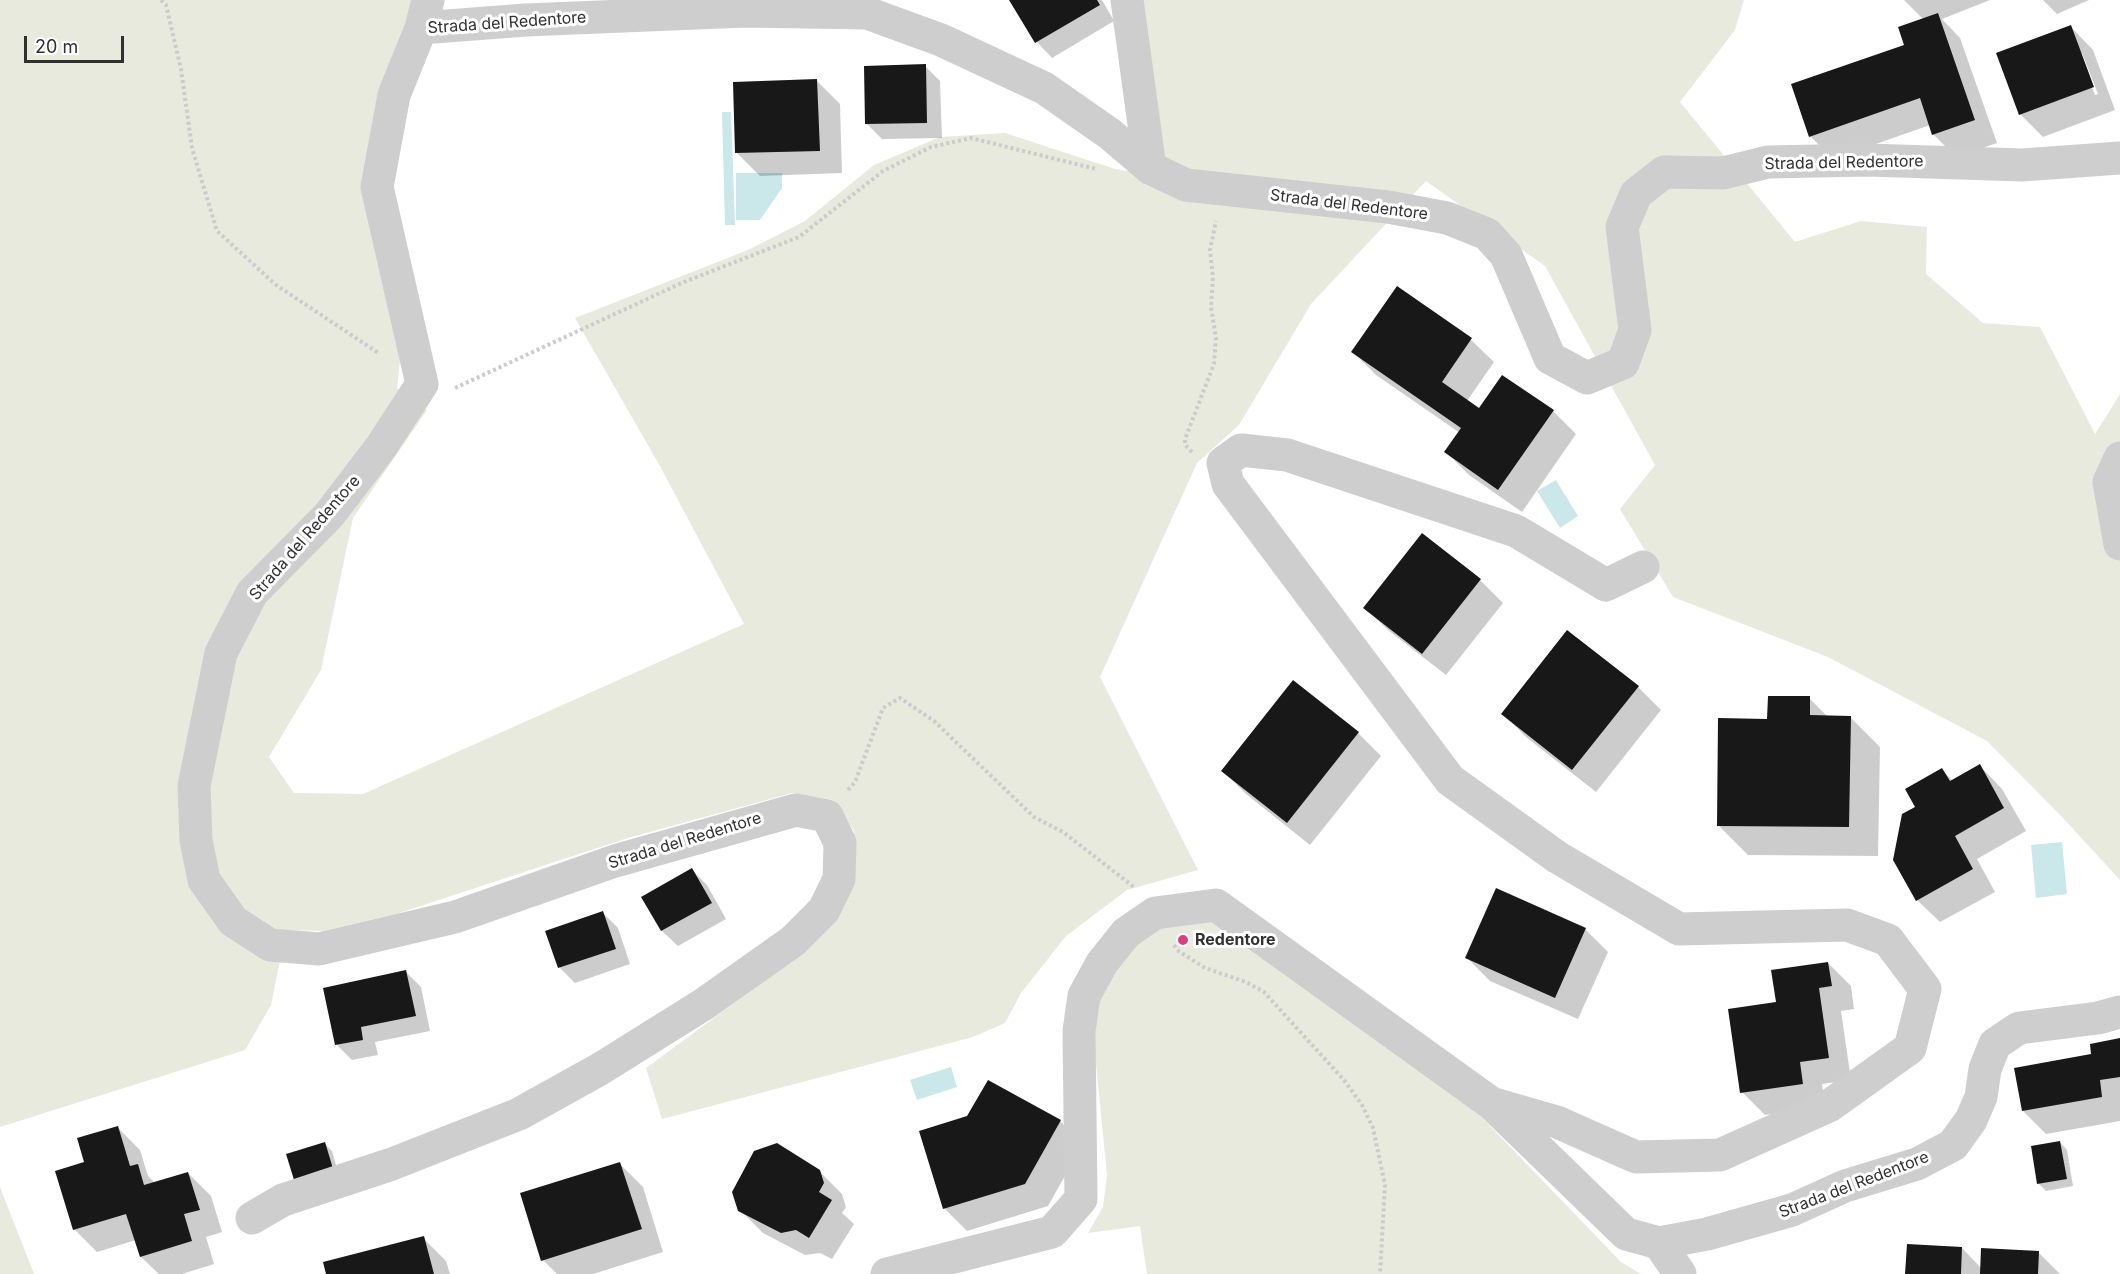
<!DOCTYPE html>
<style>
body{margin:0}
#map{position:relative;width:2120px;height:1274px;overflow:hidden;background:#fff;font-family:Inter,sans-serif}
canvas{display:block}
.scale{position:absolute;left:24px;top:36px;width:100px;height:27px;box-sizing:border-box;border:3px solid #313131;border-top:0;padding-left:8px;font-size:18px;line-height:21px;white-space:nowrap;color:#313131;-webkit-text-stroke:4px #fff;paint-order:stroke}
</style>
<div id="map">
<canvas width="2120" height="1274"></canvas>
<div class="scale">20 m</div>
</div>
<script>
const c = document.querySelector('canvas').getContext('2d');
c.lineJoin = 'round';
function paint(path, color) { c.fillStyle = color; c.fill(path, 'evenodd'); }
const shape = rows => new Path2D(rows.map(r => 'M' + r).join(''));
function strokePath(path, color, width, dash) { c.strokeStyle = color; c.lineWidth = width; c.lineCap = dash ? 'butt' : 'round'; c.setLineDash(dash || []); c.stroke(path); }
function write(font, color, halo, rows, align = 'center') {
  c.font = font + ' Inter,sans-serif'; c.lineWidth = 6; c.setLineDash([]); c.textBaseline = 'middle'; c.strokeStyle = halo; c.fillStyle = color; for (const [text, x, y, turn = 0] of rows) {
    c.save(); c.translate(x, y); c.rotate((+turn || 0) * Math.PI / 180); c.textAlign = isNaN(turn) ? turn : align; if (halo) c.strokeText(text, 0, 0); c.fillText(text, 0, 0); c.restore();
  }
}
paint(shape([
 [0,0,414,0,395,49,363,174,401,350,397,388,427,410,353,518,321,670,269,757,294,793,363,794,744,624,661,468,575,318,748,250,805,221,874,165,940,137,1005,133,1115,169,1140,173,1156,150,1141,0,1744,0,1735,30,1680,102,1795,242,1861,221,1927,227,1926,274,1983,323,2040,327,2095,434,2120,394,2120,880,2063,818,1987,741,1828,657,1673,597,1620,509,1655,465,1545,266,1426,181,1311,304,1239,425,1197,463,1100,677,1198,870,1127,890,1066,936,1021,993,1005,1023,973,1037,662,1119,646,1068,809,948,854,883,854,831,833,800,792,793,628,838,396,914,323,931,286,930,271,1005,245,1050,0,1127],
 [1219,917,1470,1105,1621,1262,1641,1274,1147,1274,1140,1226,1088,1233,1103,1207,1107,1175,1093,1034,1099,986,1144,928],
 [0,1187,34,1274,0,1274]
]), '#e8eadd');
paint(shape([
 [722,112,731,112,735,225,725,225],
 [736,173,782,173,782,188,760,220,736,220],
 [1556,480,1578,516,1560,528,1537,491],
 [2062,842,2067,894,2036,898,2031,845],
 [951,1067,957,1087,917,1100,910,1080]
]), '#cae8e9');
paint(shape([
 [1011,0,1102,0,1114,21,1052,58,1037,42],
 [1904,0,1990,0,1942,19,1960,38,1997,143,1956,157,1933,134,1930,125,1833,159,1810,136,1906,46,1924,20],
 [2043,0,2089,0,2057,14],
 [2071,27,2093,50,2115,110,2043,137,2020,114],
 [2079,53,2082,53,2098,94,2095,95],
 [925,66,940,81,942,138,882,139,867,124],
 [817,81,840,104,842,173,760,176,737,153],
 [1471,340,1494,362,1467,401,1480,410,1553,411,1576,434,1522,512,1469,475,1446,452,1460,433,1376,375,1353,352],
 [1480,580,1503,603,1446,675,1388,630,1365,608],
 [1568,632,1638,687,1661,710,1596,792,1526,737,1503,714],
 [1809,698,1828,717,1850,717,1880,747,1878,856,1748,855,1718,825],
 [1358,733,1381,756,1310,845,1246,794,1223,771],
 [1980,766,2002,789,2026,831,1977,859,1995,892,1940,922,1917,900,1917,807,1942,770,1953,781],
 [692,870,707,885,726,919,678,946,662,931,643,897],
 [602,912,618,928,630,964,575,983,560,968,547,932],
 [1585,929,1608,952,1578,1019,1490,981,1467,958],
 [1828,963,1851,986,1854,1009,1841,1011,1851,1080,1822,1084,1825,1106,1765,1115,1742,1092],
 [405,971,421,987,430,1031,375,1042,378,1055,352,1060,337,1045],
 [2120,1040,2120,1121,2046,1134,2023,1111,2093,1055],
 [1060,1121,1083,1144,1048,1206,967,1231,944,1208],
 [117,1127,140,1150,148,1176,155,1183,188,1173,211,1196,222,1232,206,1237,214,1264,182,1274,159,1274,141,1257,136,1240,97,1252,74,1229,86,1163],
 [2060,1142,2067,1150,2073,1186,2046,1191,2039,1184,2033,1147],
 [324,1143,332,1151,340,1179,288,1155],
 [620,1164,643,1187,663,1252,593,1274,557,1274,543,1260],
 [819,1171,842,1194,846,1207,842,1213,854,1224,832,1259,820,1253,805,1255,763,1233,740,1210],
 [423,1238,446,1261,450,1274,328,1274],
 [1962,1248,1982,1269,2038,1252,2060,1274,1907,1274]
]), '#0003');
paint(shape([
 [1009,0,1097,0,1100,5,1035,43],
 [1938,13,1975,120,1932,135,1920,98,1809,137,1791,84,1904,45,1898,27],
 [2071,25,2094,87,2019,115,1996,53],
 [926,64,927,123,865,124,864,66],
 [817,79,820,151,735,153,733,82],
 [1397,286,1472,338,1442,382,1479,408,1502,375,1554,410,1498,490,1444,452,1461,428,1351,352],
 [1422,533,1481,579,1422,654,1363,608],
 [1567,630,1639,686,1572,770,1501,714],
 [1293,680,1359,732,1287,823,1221,771],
 [1768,696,1810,696,1810,715,1851,716,1849,827,1717,826,1718,718,1767,719],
 [1980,764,2004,808,1955,836,1973,869,1916,901,1893,860,1902,814,1915,807,1905,789,1942,768,1950,781],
 [692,868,712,903,661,931,641,897],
 [1496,888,1586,928,1555,998,1465,958],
 [603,911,616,949,558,968,545,931],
 [1828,962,1832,986,1819,988,1829,1058,1800,1062,1803,1084,1740,1093,1728,1009,1776,1002,1771,970],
 [406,970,416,1016,361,1027,363,1040,335,1045,323,988],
 [2120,1038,2120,1077,2100,1080,2102,1097,2022,1111,2014,1068,2091,1054,2090,1044],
 [988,1080,1061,1120,1025,1184,943,1209,919,1131,967,1116],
 [118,1126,130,1166,138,1164,144,1185,188,1172,200,1210,184,1214,192,1241,140,1257,126,1214,73,1230,55,1171,84,1162,77,1138],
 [2060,1141,2067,1179,2037,1184,2031,1146],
 [325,1142,334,1172,295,1183,286,1154],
 [777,1143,820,1170,824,1183,819,1192,832,1200,809,1238,796,1230,781,1233,738,1211,732,1192,754,1151],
 [620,1162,642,1229,541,1261,520,1193],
 [424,1236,434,1274,326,1274,323,1262],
 [1907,1244,1962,1247,1961,1274,1905,1274],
 [1981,1248,2039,1251,2038,1274,1980,1274]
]), '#181818');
strokePath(shape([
 [161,0,166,5,181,69,192,148,217,231,276,285,380,354],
 [455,388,684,282,799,237,883,171,931,147,971,138,1096,169],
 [1192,452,1185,445,1185,439,1214,364,1216,338,1211,307,1213,277,1210,250,1216,221],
 [848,790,855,782,883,708,900,698,934,721,1034,817,1063,832,1134,887],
 [1174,945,1177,950,1205,968,1246,982,1264,992,1344,1080,1362,1105,1373,1128,1385,1185,1380,1274]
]), '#cbcbcb', 4, [3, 3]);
strokePath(shape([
 [1127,0,1150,168],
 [421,28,526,20,745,11,867,13,941,40,1044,88,1110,134,1150,168,1186,185,1388,207,1447,218,1487,234,1506,255,1550,358,1587,378,1623,363,1635,330,1622,227,1636,194,1664,172,1723,173,1768,162,1868,160,2022,165,2120,158],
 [2120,458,2109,482,2120,544],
 [1494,1106,1626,1234,1659,1243,1680,1274],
 [252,1218,283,1200,392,1164,519,1114,600,1069,704,1004,793,941,824,910,839,879,840,843,827,816,796,810,615,861,455,917,319,949,270,945,233,921,204,880,196,840,194,786,221,653,252,593,329,515,381,447,422,384,377,187,394,95,421,28,428,0],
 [1659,1243,1707,1234,1792,1210,1845,1186,1917,1164,1953,1145,1971,1120,1981,1097,1985,1069,1995,1044,2019,1028,2098,1018,2120,1012],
 [887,1274,1052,1232,1081,1199,1079,1031,1084,996,1102,963,1126,933,1155,913,1216,905,1491,1103,1557,1122,1636,1157,1720,1155,1829,1106,1910,1048,1925,989,1888,940,1847,925,1679,929,1557,857,1450,780,1228,484,1223,463,1241,450,1287,455,1516,531,1606,585,1643,567]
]), '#cecece', 33);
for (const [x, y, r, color] of [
 [1183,940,6,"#de3d81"]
]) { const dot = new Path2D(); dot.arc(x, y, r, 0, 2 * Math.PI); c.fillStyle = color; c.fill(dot); strokePath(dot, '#fff', 2); }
write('16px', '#313131', '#fff', [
 ["Strada del Redentore",507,23,-4],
 ["Strada del Redentore",1844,163,-1],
 ["Strada del Redentore",1349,205,7],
 ["Strada del Redentore",305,538,-49],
 ["Strada del Redentore",685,841,-17],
 ["Strada del Redentore",1854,1185,-21]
]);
write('bold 16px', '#313131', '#fff', [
 ["Redentore",1195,940]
], 'left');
</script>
